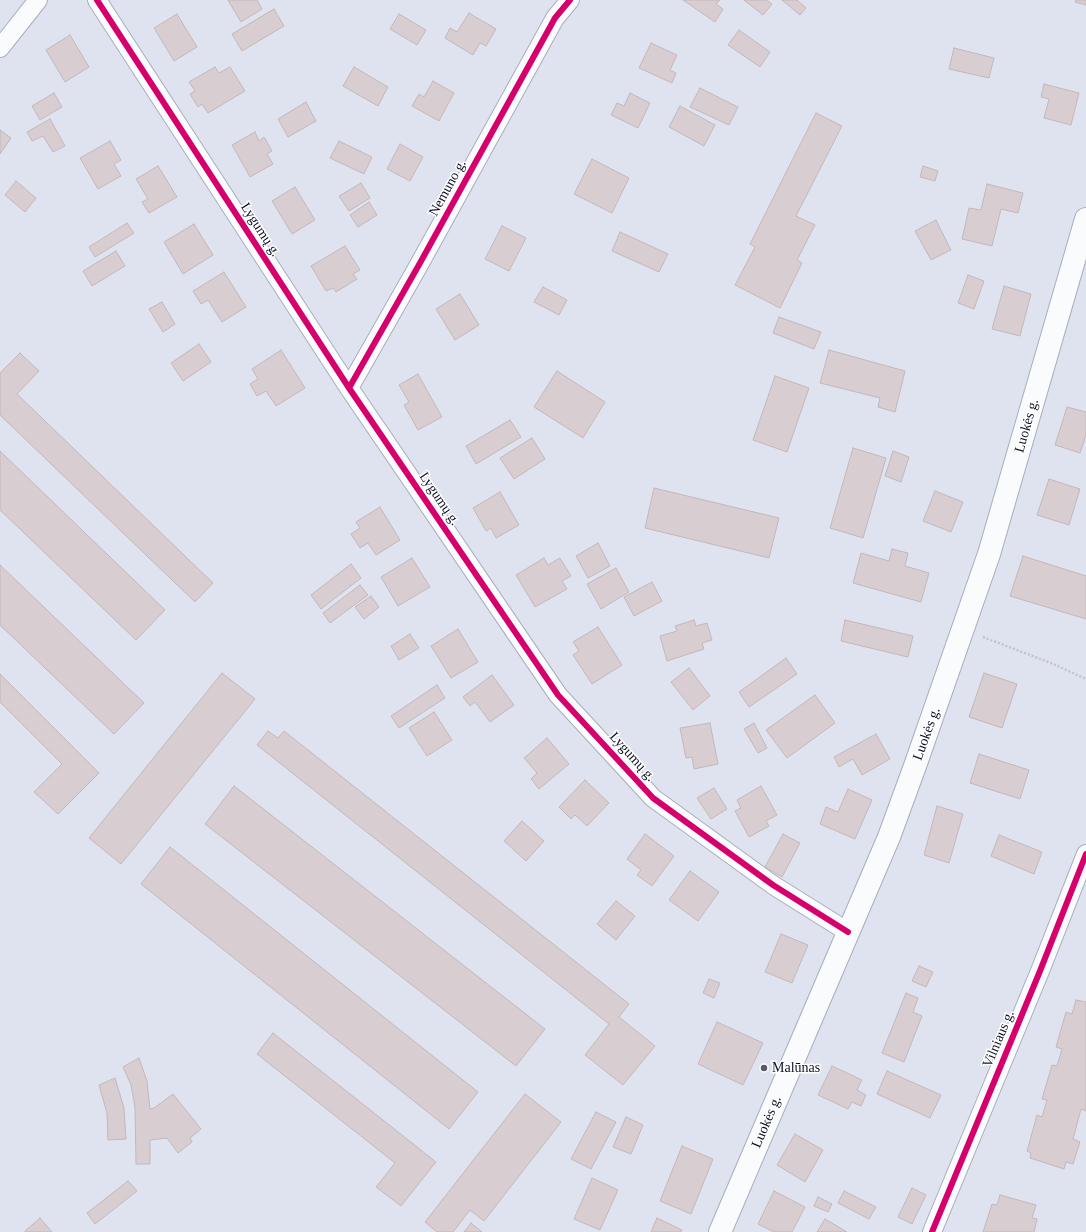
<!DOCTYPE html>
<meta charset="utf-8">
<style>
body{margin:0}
canvas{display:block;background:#dfe3f0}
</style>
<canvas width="1086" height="1232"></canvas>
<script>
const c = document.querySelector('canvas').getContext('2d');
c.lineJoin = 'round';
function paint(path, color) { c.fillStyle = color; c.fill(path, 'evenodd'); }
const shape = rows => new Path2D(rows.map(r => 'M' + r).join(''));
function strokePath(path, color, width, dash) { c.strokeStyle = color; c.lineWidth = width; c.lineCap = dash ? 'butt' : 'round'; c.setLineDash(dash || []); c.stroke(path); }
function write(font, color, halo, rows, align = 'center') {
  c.font = font + ' Georgia,serif'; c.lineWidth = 3; c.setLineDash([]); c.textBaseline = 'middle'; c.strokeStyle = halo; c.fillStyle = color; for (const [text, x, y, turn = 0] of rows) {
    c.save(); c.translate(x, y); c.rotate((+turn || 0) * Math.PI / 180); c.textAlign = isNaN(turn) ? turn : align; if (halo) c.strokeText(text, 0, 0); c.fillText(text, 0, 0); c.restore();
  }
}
const building = shape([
 [228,0,257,0,262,9,241,22,228,0],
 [683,0,720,0,716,4,723,9,715,22,683,0],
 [744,0,767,0,772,4,763,15,744,0],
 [782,0,797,0,806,8,800,15,782,0],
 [1076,0,1086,0,1086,5,1075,2,1076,0],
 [274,9,284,26,242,51,232,34,274,9],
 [469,13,496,29,486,46,480,43,473,55,445,38,450,28,457,32,469,13],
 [177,14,197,47,174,61,154,28,177,14],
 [399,14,426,30,417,45,390,29,399,14],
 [739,30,770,52,760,67,728,45,739,30],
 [70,35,89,67,65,82,46,50,70,35],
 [651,43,677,55,670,70,676,73,672,83,639,68,651,43],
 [954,48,994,58,989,78,949,69,954,48],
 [215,67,219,73,230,67,245,91,208,113,202,104,198,107,190,94,195,91,189,82,215,67],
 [354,67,388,87,378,106,343,86,354,67],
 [433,81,454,93,439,121,412,106,419,94,424,97,433,81],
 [1044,84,1079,93,1071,125,1044,118,1049,99,1041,97,1044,84],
 [700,88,738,107,729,125,690,107,700,88],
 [54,93,62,107,40,120,32,106,54,93],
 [630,93,650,103,638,128,611,115,617,103,624,106,630,93],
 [306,102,316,121,288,137,278,119,306,102],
 [680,106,715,125,704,146,669,127,680,106],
 [816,113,842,126,796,216,815,225,797,260,802,263,780,308,735,285,755,247,750,244,816,113],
 [50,119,65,146,53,152,43,136,32,141,27,132,50,119],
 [0,130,11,138,0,154,0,130],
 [255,132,259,141,264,137,272,151,267,154,273,164,250,177,232,145,255,132],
 [110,141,121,160,114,164,121,176,98,189,80,158,110,141],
 [339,141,372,157,364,174,330,158,339,141],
 [400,144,423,157,410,181,387,169,400,144],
 [592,159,629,178,612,213,574,194,592,159],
 [158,166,177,197,149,213,142,202,148,199,136,179,158,166],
 [923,166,938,171,935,181,920,177,923,166],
 [16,181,36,198,25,212,5,195,16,181],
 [361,183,370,198,349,211,339,196,361,183],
 [987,184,1023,193,1018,213,1001,209,992,246,962,239,969,208,981,210,987,184],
 [295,187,315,220,292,234,272,201,295,187],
 [369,202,377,215,358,227,350,215,369,202],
 [936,220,951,250,931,260,915,231,936,220],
 [127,223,134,233,95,257,89,247,127,223],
 [194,224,213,255,183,274,164,242,194,224],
 [502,226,526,238,509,271,485,259,502,226],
 [620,232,668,254,659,272,612,251,620,232],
 [345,246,360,270,353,274,357,279,336,292,333,288,326,291,311,266,345,246],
 [116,251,125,266,92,286,83,271,116,251],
 [224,272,246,307,222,322,208,300,201,304,193,291,224,272],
 [968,275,984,281,974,309,958,303,968,275],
 [1004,286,1031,294,1020,336,992,329,1004,286],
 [543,287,567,300,559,315,534,302,543,287],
 [460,294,479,325,455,340,436,309,460,294],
 [162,302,175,324,163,332,149,309,162,302],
 [779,317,821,332,814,349,773,333,779,317],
 [199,344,211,362,183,381,171,363,199,344],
 [281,350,305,388,276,406,266,391,257,396,250,384,258,379,252,369,281,350],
 [829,350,905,371,895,412,878,407,880,398,820,383,829,350],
 [20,353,39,371,17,394,213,583,195,602,0,415,0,373,20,353],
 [557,371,605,402,583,438,534,407,557,371],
 [418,374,442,417,418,430,404,405,409,402,399,385,418,374],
 [775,376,809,388,787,452,753,440,775,376],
 [1067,407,1086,412,1086,435,1080,453,1055,445,1067,407],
 [510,420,521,437,476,464,466,446,510,420],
 [532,438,545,459,514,479,500,458,532,438],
 [853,448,886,458,863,538,830,528,853,448],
 [0,451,165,610,136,640,0,510,0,451],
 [893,451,909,457,901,482,885,476,893,451],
 [1049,479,1080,489,1069,525,1037,515,1049,479],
 [654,488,779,518,769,558,645,528,654,488],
 [935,491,963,502,951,532,923,521,935,491],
 [500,492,519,525,496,538,491,528,486,531,473,508,500,492],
 [380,507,400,540,376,555,368,543,360,548,351,534,360,528,356,522,380,507],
 [598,543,610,566,588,578,576,556,598,543],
 [892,549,908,553,905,566,929,573,921,602,853,583,861,553,889,561,892,549],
 [1023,556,1086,576,1086,619,1010,596,1023,556],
 [412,558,430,587,398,606,381,577,412,558],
 [544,558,548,565,560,558,571,576,562,581,567,589,535,607,516,575,544,558],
 [351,564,361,578,321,609,311,595,351,564],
 [0,565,144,703,114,734,0,625,0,565],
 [616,568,629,592,601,609,587,584,616,568],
 [652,582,662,601,634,616,624,597,652,582],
 [360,585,368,595,330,623,323,613,360,585],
 [371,596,379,607,364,619,355,607,371,596],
 [694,620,696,626,707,623,712,640,702,643,704,649,667,661,660,636,677,631,675,626,694,620],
 [845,620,913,636,908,657,841,641,845,620],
 [598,627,622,665,592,684,573,655,579,651,573,642,598,627],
 [458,629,478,662,451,678,431,646,458,629],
 [410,634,419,648,399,660,391,646,410,634],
 [786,658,797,674,749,707,739,692,786,658],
 [689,668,710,696,693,710,671,682,689,668],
 [222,673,255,699,121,864,89,838,222,673],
 [984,673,1017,684,1002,728,969,717,984,673],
 [0,674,99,773,58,814,34,792,62,764,0,702,0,674],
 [492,675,514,705,490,722,475,702,470,706,463,697,492,675],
 [437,685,445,698,399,728,391,716,437,685],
 [815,695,835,723,787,758,766,730,815,695],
 [434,712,452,740,427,756,409,728,434,712],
 [710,723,718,764,694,769,692,757,686,758,680,728,710,723],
 [754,723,767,748,758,753,744,729,754,723],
 [268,731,278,738,284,731,629,1004,619,1017,655,1046,623,1085,585,1055,609,1024,257,745,268,731],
 [876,734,890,759,862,775,853,759,839,767,834,757,876,734],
 [547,738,569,764,539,789,531,779,537,773,524,758,547,738],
 [979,754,1029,770,1020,799,970,783,979,754],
 [585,780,609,803,587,826,575,815,571,819,559,807,585,780],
 [234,786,545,1029,516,1066,205,824,234,786],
 [761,786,777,815,766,821,769,826,749,837,735,811,741,808,737,800,761,786],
 [714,788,727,809,711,819,697,798,714,788],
 [848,789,872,800,855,839,820,824,826,807,838,812,848,789],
 [937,806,963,814,949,863,924,855,937,806],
 [522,821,544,841,526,861,504,841,522,821],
 [645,834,674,856,652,886,637,875,641,870,627,859,645,834],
 [783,834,800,843,782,877,765,867,783,834],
 [999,835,1042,852,1034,874,991,856,999,835],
 [170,847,478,1092,449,1129,141,884,170,847],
 [690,871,719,892,698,921,669,900,690,871],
 [616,901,635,916,616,940,597,924,616,901],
 [781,934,808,945,792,983,765,972,781,934],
 [919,966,933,972,926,987,912,981,919,966],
 [709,979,720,983,714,998,703,993,709,979],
 [906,993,918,998,913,1012,922,1016,904,1062,882,1053,906,993],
 [1076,1000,1086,1002,1086,1111,1081,1109,1073,1139,1080,1142,1073,1164,1066,1162,1064,1169,1030,1158,1031,1153,1027,1151,1037,1115,1042,1117,1047,1100,1042,1099,1052,1065,1057,1066,1062,1049,1056,1047,1066,1012,1072,1014,1076,1000],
 [717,1022,763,1043,743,1085,698,1064,717,1022],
 [273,1033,436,1162,401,1206,376,1187,395,1163,257,1054,273,1033],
 [139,1058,147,1081,150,1109,154,1108,173,1094,201,1129,190,1138,192,1142,178,1153,167,1138,150,1140,150,1164,136,1164,135,1107,131,1085,123,1067,139,1058],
 [832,1066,862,1080,857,1090,866,1095,861,1106,852,1102,848,1109,818,1095,832,1066],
 [887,1071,941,1095,930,1118,877,1094,887,1071],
 [115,1078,124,1108,126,1139,108,1140,107,1113,99,1085,115,1078],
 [525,1094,561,1122,484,1221,470,1210,453,1232,437,1232,425,1222,525,1094],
 [596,1112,616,1122,591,1169,571,1159,596,1112],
 [626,1117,643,1125,631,1154,613,1147,626,1117],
 [795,1134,823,1150,805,1182,777,1165,795,1134],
 [682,1146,713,1159,691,1214,660,1201,682,1146],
 [592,1178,618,1190,600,1230,574,1219,592,1178],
 [128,1181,137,1191,95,1224,87,1213,128,1181],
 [912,1188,926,1195,912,1224,898,1217,912,1188],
 [774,1191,805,1207,792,1232,774,1232,758,1224,774,1191],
 [844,1191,876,1207,869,1219,838,1203,844,1191],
 [1000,1195,1036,1205,1032,1218,1037,1219,1034,1232,983,1232,992,1204,997,1205,1000,1195],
 [818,1197,832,1204,828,1212,814,1206,818,1197],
 [40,1218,52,1232,25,1232,25,1231,40,1218],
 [657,1218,682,1230,681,1232,651,1232,657,1218],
 [825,1219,847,1232,817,1232,825,1219],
 [471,1223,482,1232,464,1232,471,1223]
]);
paint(building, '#d8cdd0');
strokePath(building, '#c2b8ba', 1);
const minor = shape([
 [97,0,349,388,558,695,653,798,773,885,848,932],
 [0,48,38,0],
 [349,388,420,263,555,18,570,0],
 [932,1232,1040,971,1086,854]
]);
const secondary = shape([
 [720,1232,889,837,915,766,989,554,1086,219]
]);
strokePath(minor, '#a9adbc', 20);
strokePath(secondary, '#a9adbc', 24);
strokePath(shape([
 [983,637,1051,663,1086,679]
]), '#c2c3ca', 2.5, [2, 2]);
strokePath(minor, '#fafbfd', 18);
strokePath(secondary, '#fafbfd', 22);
strokePath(shape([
 [97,0,349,388,558,695,653,798,773,885,848,932],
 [349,388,420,263,555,18,570,0],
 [932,1232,1040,971,1086,854]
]), '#d6006c', 6);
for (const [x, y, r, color] of [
 [764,1068,4,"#565a6b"]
]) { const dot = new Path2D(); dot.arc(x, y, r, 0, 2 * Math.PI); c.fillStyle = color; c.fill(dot); strokePath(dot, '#fff', 1.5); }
write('14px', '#0d1024', '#fff', [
 ["Nemuno g.",448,188,-61],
 ["Lygumų g.",260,230,57],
 ["Luokės g.",1027,426,-74],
 ["Lygumų g.",439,499,56],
 ["Luokės g.",927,734,-70],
 ["Lygumų g.",632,757,48],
 ["Vilniaus g.",999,1039,-67],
 ["Luokės g.",767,1122,-67]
]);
write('14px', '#0d1024', '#fff', [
 ["Malūnas",772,1068]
], 'left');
</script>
